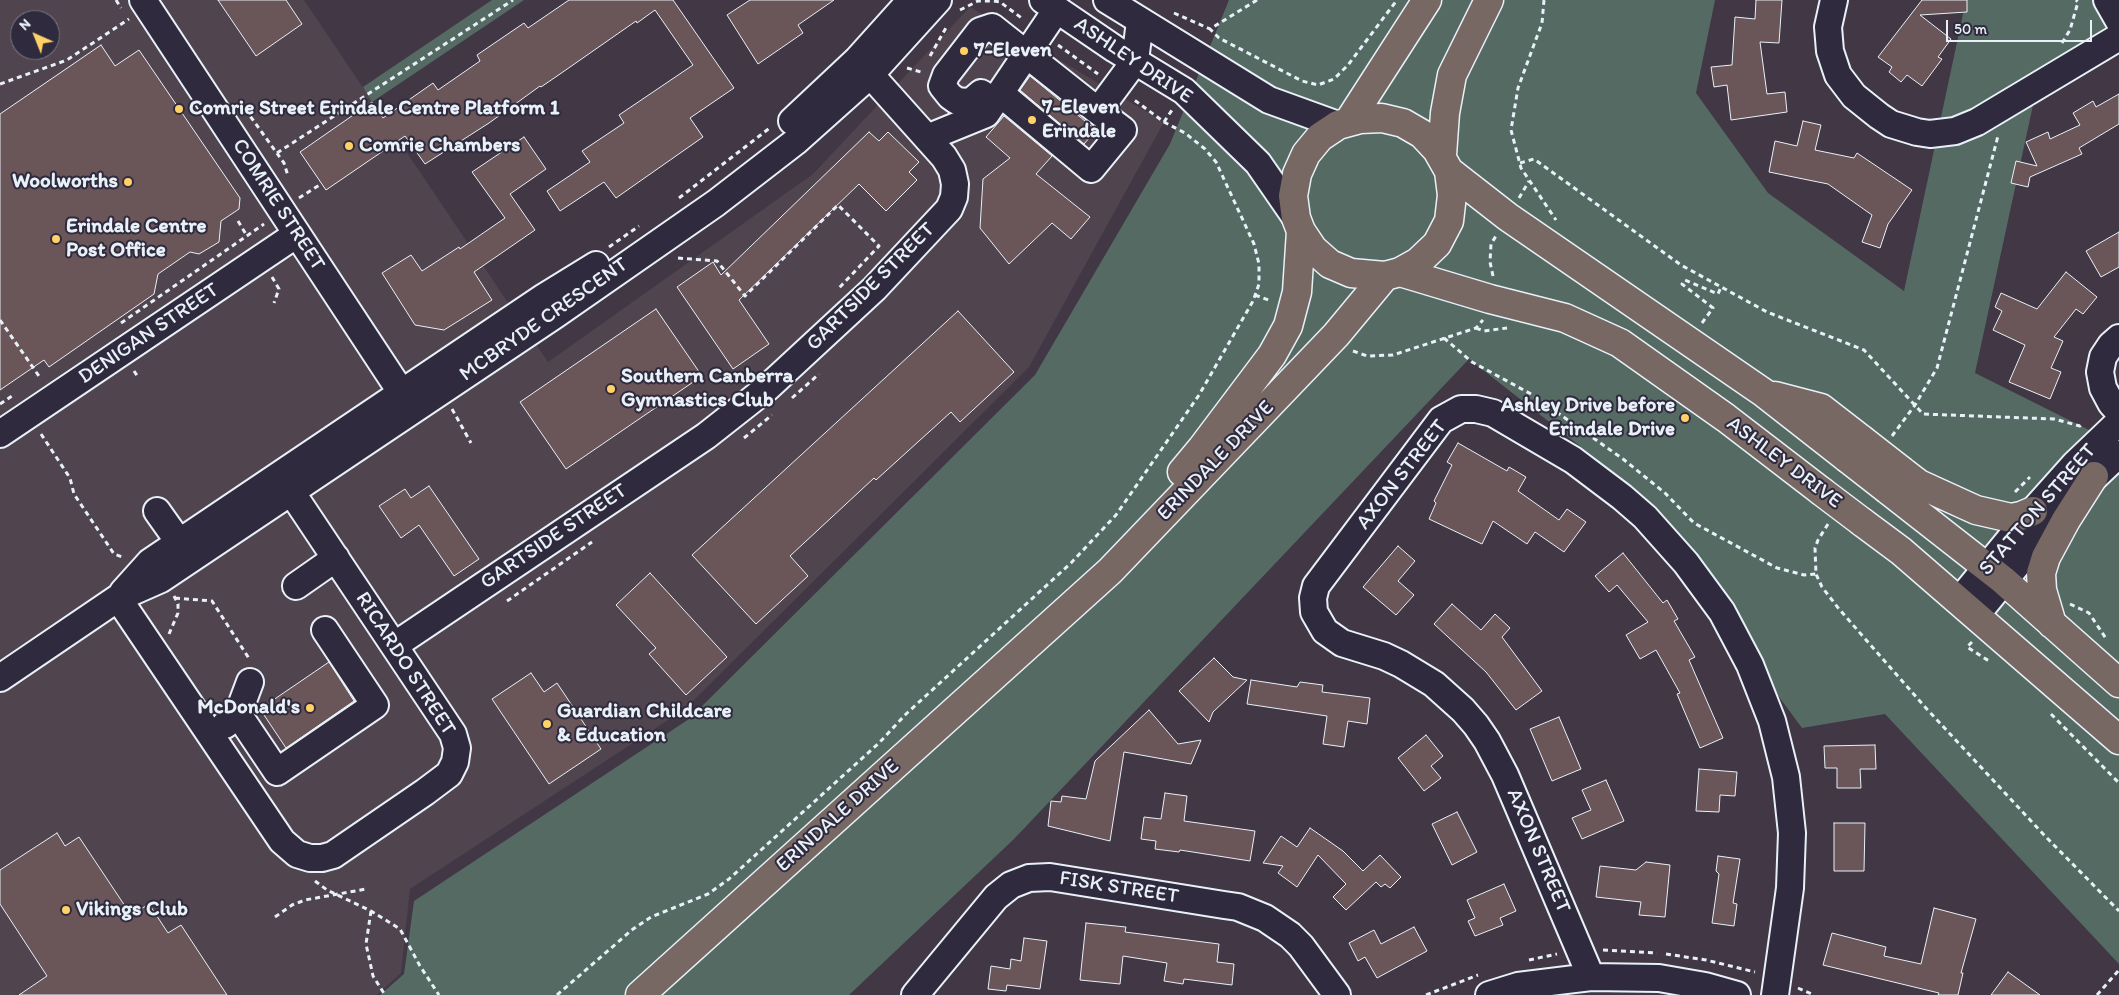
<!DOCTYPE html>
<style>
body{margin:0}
#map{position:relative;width:2119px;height:995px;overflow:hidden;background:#413745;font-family:Itim,sans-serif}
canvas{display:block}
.north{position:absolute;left:10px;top:10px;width:50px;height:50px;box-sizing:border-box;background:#2f2a3d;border:1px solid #797a88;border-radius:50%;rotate:316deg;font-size:14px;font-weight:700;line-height:20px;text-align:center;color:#e8f1f8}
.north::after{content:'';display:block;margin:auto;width:18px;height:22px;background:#ffd166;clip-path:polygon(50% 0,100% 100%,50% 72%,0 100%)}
.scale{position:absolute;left:1946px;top:20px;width:146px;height:22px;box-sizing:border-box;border:2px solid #e8f1f8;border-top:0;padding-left:6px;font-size:15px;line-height:18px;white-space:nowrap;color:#e8f1f8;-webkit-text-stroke:4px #2f2a3d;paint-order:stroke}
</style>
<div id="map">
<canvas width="2119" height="995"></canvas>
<div class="north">N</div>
<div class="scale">50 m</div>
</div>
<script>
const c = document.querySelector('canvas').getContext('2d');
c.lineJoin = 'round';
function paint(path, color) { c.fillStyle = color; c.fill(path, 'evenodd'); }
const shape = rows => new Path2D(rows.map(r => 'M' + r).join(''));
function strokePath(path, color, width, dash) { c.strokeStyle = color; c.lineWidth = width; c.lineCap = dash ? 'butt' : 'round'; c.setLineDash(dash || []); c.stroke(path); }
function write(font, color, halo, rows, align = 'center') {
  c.font = font + ' Itim,sans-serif'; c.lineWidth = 4; c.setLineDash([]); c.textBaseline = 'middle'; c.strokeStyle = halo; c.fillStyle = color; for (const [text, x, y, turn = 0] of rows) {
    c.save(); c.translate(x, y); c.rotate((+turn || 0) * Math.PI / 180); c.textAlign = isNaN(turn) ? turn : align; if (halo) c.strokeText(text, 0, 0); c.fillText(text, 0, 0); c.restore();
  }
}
paint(shape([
 [0,0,304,0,548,362,813,174,970,7,1164,122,1029,367,685,709,410,889,401,973,377,995,0,995],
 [20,20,50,20,50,50,20,50]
]), '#50444e');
paint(shape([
 [492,0,524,0,372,102,363,87],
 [1229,0,1715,0,1696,93,1768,193,1904,291,1966,0,2098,0,2108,33,2033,105,1975,373,2093,432,2119,463,2119,964,1885,714,1802,728,1613,472,1469,359,1014,839,849,995,380,995,404,974,414,901,689,719,1035,375,1170,144]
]), '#566a64');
const building = shape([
 [218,0,286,0,302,24,256,56,218,0],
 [569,0,673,0,734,88,690,118,703,137,616,198,604,182,560,211,547,191,590,162,582,151,624,123,619,115,693,65,655,10,637,23,636,21,560,74,541,87,540,86,489,123,425,164,405,136,326,190,300,152,372,102,383,118,433,83,438,90,480,61,477,55,524,23,528,28,569,0],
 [750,0,834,0,798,25,803,33,758,64,727,15,750,0],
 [1756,0,1782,0,1779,43,1760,42,1767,94,1785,92,1787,112,1731,120,1727,85,1714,87,1711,67,1732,65,1735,17,1755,19,1756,0],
 [1922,0,1967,0,1967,12,1920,15,1951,39,1938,57,1942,59,1922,86,1907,75,1901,82,1889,72,1892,67,1878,57,1922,0],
 [101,45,115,66,139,50,240,198,239,209,221,221,219,242,199,254,190,252,158,274,154,294,49,367,44,360,0,390,0,114,101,45],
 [1030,76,1096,130,1084,144,1020,90,1030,76],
 [2119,94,2119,124,2079,148,2082,154,2030,177,2028,187,2011,183,2016,161,2037,166,2026,142,2048,132,2050,139,2080,125,2073,113,2093,101,2096,107,2119,94],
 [1004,116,1052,156,1036,174,1090,217,1071,239,1052,223,1009,264,980,228,983,179,1010,158,986,137,1004,116],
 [1803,121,1821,125,1815,150,1854,158,1857,153,1912,190,1888,224,1880,248,1862,242,1872,215,1828,184,1769,172,1775,141,1797,146,1803,121],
 [869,132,879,141,888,132,919,162,909,172,917,180,886,211,859,184,739,300,769,344,733,369,677,287,713,262,721,275,869,132],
 [524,137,546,169,510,194,535,230,474,272,492,300,444,330,415,325,382,273,411,255,422,271,459,247,460,249,505,218,472,172,524,137],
 [2119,232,2119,267,2101,277,2086,251,2119,232],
 [2066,272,2097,297,2083,314,2076,309,2054,337,2063,341,2051,368,2061,372,2050,399,2009,382,2025,345,1993,330,2002,311,1995,307,2001,293,2037,309,2066,272],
 [656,309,702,376,566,469,520,402,656,309],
 [958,311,1014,372,960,422,951,412,876,480,874,478,790,556,808,576,756,624,692,555,958,311],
 [1458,443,1507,471,1509,467,1526,477,1518,491,1559,520,1567,509,1586,522,1564,552,1535,532,1527,544,1493,521,1482,544,1429,519,1436,503,1434,501,1452,465,1447,462,1458,443],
 [429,486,479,559,454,576,419,525,401,538,379,506,405,489,411,498,429,486],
 [1398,546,1415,561,1398,581,1414,595,1396,615,1363,587,1398,546],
 [1623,553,1663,603,1667,600,1678,619,1674,621,1695,657,1689,660,1723,738,1700,748,1677,694,1680,693,1656,650,1640,659,1626,635,1648,622,1617,585,1609,592,1595,576,1623,553],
 [650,573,727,657,686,695,649,654,656,648,616,605,650,573],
 [1452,604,1481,630,1495,614,1510,628,1502,637,1542,691,1516,710,1486,672,1434,624,1452,604],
 [1214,658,1233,677,1247,680,1213,712,1209,722,1179,691,1214,658],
 [329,662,354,701,286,748,260,709,329,662],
 [531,673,544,692,557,683,601,749,549,784,492,699,531,673],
 [1251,680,1297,687,1300,682,1323,685,1322,692,1370,698,1367,724,1348,721,1344,747,1323,744,1327,716,1247,704,1251,680],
 [1149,710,1178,744,1201,740,1191,764,1124,752,1110,841,1048,826,1051,801,1061,802,1062,796,1086,799,1095,761,1149,710],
 [1559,717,1581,769,1552,781,1530,729,1559,717],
 [1426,735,1443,756,1431,766,1441,778,1424,791,1398,758,1426,735],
 [1875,745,1876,769,1860,769,1861,788,1837,788,1837,768,1825,768,1824,746,1875,745],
 [1699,769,1737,772,1735,796,1720,795,1719,812,1696,811,1699,769],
 [1606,780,1624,821,1582,839,1572,818,1591,810,1582,790,1606,780],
 [1165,793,1187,796,1184,821,1255,831,1250,861,1180,850,1179,852,1155,849,1156,841,1141,839,1144,817,1161,819,1165,793],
 [1457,812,1477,852,1452,865,1432,824,1457,812],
 [1834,823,1865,823,1864,871,1834,871,1834,823],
 [1310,828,1343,851,1363,871,1380,855,1401,877,1390,888,1385,884,1381,887,1376,882,1346,910,1333,897,1346,884,1318,855,1297,887,1278,873,1283,866,1263,863,1281,836,1297,847,1310,828],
 [57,833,65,846,79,837,131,915,149,904,168,933,181,925,227,995,19,995,47,976,0,904,0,870,57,833],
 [1718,856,1740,859,1733,903,1737,904,1734,926,1712,923,1719,874,1716,871,1718,856],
 [1646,862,1670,865,1665,917,1639,915,1641,902,1596,897,1600,866,1636,870,1646,862],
 [1504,884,1516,911,1500,918,1503,925,1475,936,1468,921,1475,918,1467,900,1504,884],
 [1934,908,1976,919,1961,973,1963,973,1958,995,1938,995,1939,993,1823,965,1832,933,1886,947,1884,956,1921,964,1934,908],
 [1086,923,1126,927,1125,932,1219,944,1217,962,1234,964,1232,985,1184,979,1183,984,1164,981,1167,963,1123,956,1120,984,1080,980,1086,923],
 [1414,927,1427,951,1377,978,1365,957,1358,961,1349,943,1374,930,1381,944,1414,927],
 [1024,938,1047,941,1040,989,1007,985,1006,991,988,989,991,966,1010,969,1011,959,1021,961,1024,938],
 [2008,972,2040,995,1991,995,2008,972]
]);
paint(building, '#6a5558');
strokePath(building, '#e8f1f8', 1);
const minor = shape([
 [143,0,411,407],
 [1043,0,1115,49,1184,91,1258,163,1296,218],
 [1107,0,1269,100,1338,125],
 [1834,0,1828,27,1830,51,1838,75,1854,96,1879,116,1891,124,1917,132,1930,134,1955,131,1977,122,2119,37],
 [2107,0,2119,21],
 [1000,93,1091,169,1123,130,1098,111],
 [994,102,981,93,973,100,966,102,957,101,950,96,942,86,946,75,980,31,992,27,1098,111,1135,61,1140,21],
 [792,121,857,60,911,0],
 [927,138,986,114,1057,9],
 [2119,338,2111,345,2103,357,2100,372,2103,388,2111,403,2119,412],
 [0,434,297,234],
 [157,511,179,542],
 [296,586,336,558],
 [123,592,150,562,544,297,596,265],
 [118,598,282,841,297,854,310,858,322,858,333,855,425,792,449,774,455,762,457,748,453,734,282,478],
 [1959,601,2033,511,2075,464,2119,422],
 [1976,615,2070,500,2119,454],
 [395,645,706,436,767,388,874,289,949,209,954,197,955,184,952,170,944,157,859,62],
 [0,678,118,598,161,579,555,315,716,203,795,142,870,75,938,0],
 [238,714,277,772,375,705,325,630],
 [225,725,238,714,250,682],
 [1591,977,1505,775,1487,741,1476,725,1463,710,1434,684,1401,664,1384,656,1342,643,1325,631,1314,612,1313,598,1316,586,1441,420,1461,409,1476,409,1493,413,1573,460,1622,497,1645,517,1686,563,1722,612,1750,665,1772,721,1786,777,1792,833,1790,888,1775,995],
 [915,995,996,897,1011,885,1029,878,1050,877,1224,905,1238,907,1265,918,1290,935,1301,946,1337,995],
 [1489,995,1518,986,1591,977,1659,978,1705,986,1737,995]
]);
const major = shape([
 [1349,121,1427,0],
 [1442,155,1445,113,1452,75,1489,0],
 [1449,171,1508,217,1764,393,1847,458],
 [1400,272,1490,299,1565,318,1620,343,1726,418,1821,491],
 [1775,396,1821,408,1861,439],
 [1902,471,1919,484,1976,510,2011,518,2021,516,2033,511],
 [1182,472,1202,448,1272,355,1288,326,1297,292,1301,231,1296,218,1293,196,1297,174,1306,154,1320,137,1338,125,1360,119,1382,118,1403,123,1422,134,1437,150,1449,171,1452,195,1449,221,1437,244,1418,262,1400,272,1385,276,1351,273,1330,264,1313,249,1301,231],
 [1888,490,2003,580,2119,683],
 [1862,522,1901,551,2119,740],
 [2052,624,2042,590,2041,573,2046,557,2066,520,2094,476],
 [640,995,1110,571,1336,335,1385,276]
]);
strokePath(minor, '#e8f1f8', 30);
strokePath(major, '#e8f1f8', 31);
strokePath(shape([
 [116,0,121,8],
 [1257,0,1210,29,1219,38,1302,81,1318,85,1334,79,1348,65,1397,0],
 [1544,0,1542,23,1518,88,1511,130,1521,168,1556,220],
 [960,10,978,1,993,1,1000,2,1023,19],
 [1174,13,1210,29],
 [2062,43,2070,30,2078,2,2076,0],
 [1058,45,1098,74],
 [930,56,947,26],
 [907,68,921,72],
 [0,84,67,60,129,19],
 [240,102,284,163,288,176],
 [1164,122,1172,110],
 [277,153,513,0],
 [1520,163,1534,159,1681,265,1767,312,1864,350,1923,414,2054,419,2080,426,2082,424],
 [299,198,321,184],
 [679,198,771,127],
 [1519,198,1529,181],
 [238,221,247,236],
 [609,247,639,226],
 [678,258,717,261,745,296,838,205,879,246,839,288],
 [1493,276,1490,262,1491,244,1496,236],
 [272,277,279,289,274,303],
 [1255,295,1271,301],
 [0,320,41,379],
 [121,323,264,224],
 [1702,323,1713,308,1682,284,1685,280,1718,294,1721,287],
 [1476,328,1484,331,1507,328],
 [1444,338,1472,362,1531,394,1623,459,1665,493,1694,523,1777,568,1804,575,1816,574],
 [1353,351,1367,356,1393,355,1476,328,1483,320],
 [134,371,138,377],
 [792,398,819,374],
 [0,404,12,396],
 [452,409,471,443],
 [41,434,70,478,74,494,114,554,125,558],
 [1892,436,1915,405,1937,368,1998,136],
 [744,438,772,415],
 [2015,492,2030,477],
 [1828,524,1818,540,1815,548,1816,574,1822,587,1839,609,1925,707,2045,836,2119,911],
 [175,598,212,601,250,660],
 [507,601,592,542],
 [2070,604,2089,613,2107,640],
 [169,634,178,613,178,604,174,596],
 [1972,642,1967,647,1989,661],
 [2051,714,2119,783],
 [315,881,327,890,371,911,400,929,420,966,439,995],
 [371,911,366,944,373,976,385,995],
 [275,917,292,905,305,900,366,889],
 [1603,950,1657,953],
 [1666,954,1706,960,1755,972],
 [1529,960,1557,954],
 [1798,988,1814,995],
 [557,995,633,929,651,917,708,894,729,879,879,743,906,714,1071,563,1116,515,1199,395,1253,301,1259,284,1259,264,1254,244,1216,162,1205,149,1185,133,1164,122,1133,99],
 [1426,995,1478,975],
 [2097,995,2119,970]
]), '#e8f1f8', 3, [5, 4]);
strokePath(minor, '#2f2a3d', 26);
strokePath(major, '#776864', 28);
const majorBridge = shape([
 [1861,439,1902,471],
 [1847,458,1888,490],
 [1821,491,1862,522]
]);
strokePath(majorBridge, '#e8f1f8', 31, []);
strokePath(majorBridge, '#776864', 28);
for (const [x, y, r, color] of [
 [964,51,5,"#ffd166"],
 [179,109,5,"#ffd166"],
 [1032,120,5,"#ffd166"],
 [349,146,5,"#ffd166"],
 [128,182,5,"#ffd166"],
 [56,239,5,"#ffd166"],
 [611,389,5,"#ffd166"],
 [1685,418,5,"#ffd166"],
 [310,708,5,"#ffd166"],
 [547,724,5,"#ffd166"],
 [66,910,5,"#ffd166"]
]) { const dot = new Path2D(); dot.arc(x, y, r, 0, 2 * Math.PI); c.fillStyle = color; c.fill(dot); strokePath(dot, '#2f2a3d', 2); }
write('bold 21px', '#e8f1f8', '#2f2a3d', [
 ["7-Eleven",974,51],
 ["7-Eleven",1042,108],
 ["Erindale",1042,132],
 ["Comrie Street Erindale Centre Platform 1",189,109],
 ["Comrie Chambers",359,146],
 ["Woolworths",118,182,"right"],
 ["Erindale Centre",66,227],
 ["Post Office",66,251],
 ["Southern Canberra",621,377],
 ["Gymnastics Club",621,401],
 ["Ashley Drive before",1675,406,"right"],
 ["Erindale Drive",1675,430,"right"],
 ["McDonald's",300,708,"right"],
 ["Guardian Childcare",557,712],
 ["& Education",557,736],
 ["Vikings Club",76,910]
], 'left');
write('21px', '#e8f1f8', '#2f2a3d', [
 ["ASHLEY DRIVE",1133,61,34],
 ["COMRIE STREET",278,205,57],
 ["GARTSIDE STREET",871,287,-45],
 ["MCBRYDE CRESCENT",544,320,-35],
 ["DENIGAN STREET",149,334,-34],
 ["ERINDALE DRIVE",1216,461,-46],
 ["ASHLEY DRIVE",1784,463,37],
 ["AXON STREET",1402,475,-52],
 ["STATTON STREET",2038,510,-49],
 ["GARTSIDE STREET",554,537,-34],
 ["RICARDO STREET",405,664,57],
 ["ERINDALE DRIVE",838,816,-42],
 ["AXON STREET",1538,851,67],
 ["FISK STREET",1119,888,9]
]);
</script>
